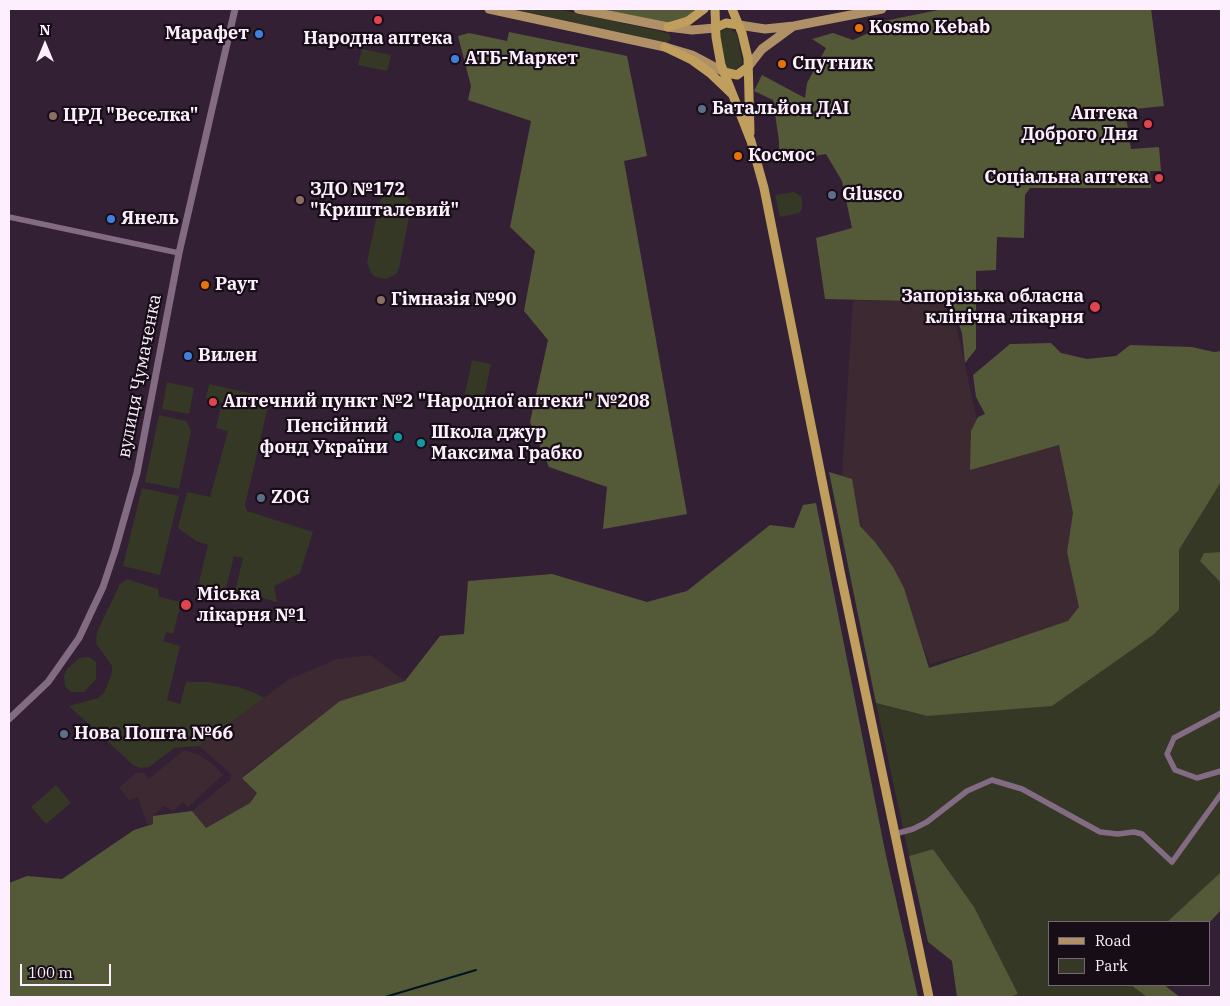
<!DOCTYPE html>
<meta charset="utf-8">
<style>
body{margin:0}
#map{position:relative;width:1230px;height:1006px;overflow:hidden;background:#332034;font-family:"IBM Plex Serif",serif}
canvas{display:block}
.frame{position:absolute;inset:0;border:10px solid #fdeffd;pointer-events:none}
.legend{position:absolute;left:1048px;top:921px;width:162px;height:65px;box-sizing:border-box;background:#160d16;border:1px solid #726772;margin:0;padding:6px 9px;list-style:none;font-size:15px;color:#fdeffd}
.legend li{display:flex;align-items:center;gap:10px;height:25px}
.legend b{width:25px;border:1px solid #726772}
.north{position:absolute;left:20px;top:20px;width:50px;height:50px;-webkit-text-stroke:4px #160d16;paint-order:stroke;rotate:0deg;font-size:14px;font-weight:700;line-height:20px;text-align:center;color:#fdeffd}
.north::after{content:'';display:block;margin:auto;width:18px;height:22px;background:#fdeffd;clip-path:polygon(50% 0,100% 100%,50% 72%,0 100%)}
.scale{position:absolute;left:20px;top:964px;width:91px;height:22px;box-sizing:border-box;border:2px solid #fdeffd;border-top:0;padding-left:6px;font-size:15px;line-height:18px;white-space:nowrap;color:#fdeffd;-webkit-text-stroke:4px #160d16;paint-order:stroke}
</style>
<div id="map">
<canvas width="1230" height="1006"></canvas>
<div class="frame"></div>
<ul class="legend">
<li><b style="height:6px;background:#b09167"></b>Road</li>
<li><b style="height:14px;background:#353825"></b>Park</li>
</ul>
<div class="north">N</div>
<div class="scale">100 m</div>
</div>
<script>
const c = document.querySelector('canvas').getContext('2d');
c.lineJoin = 'round';
function paint(path, color) { c.fillStyle = color; c.fill(path, 'evenodd'); }
const shape = rows => new Path2D(rows.map(r => 'M' + r).join(''));
function strokePath(path, color, width, dash) { c.strokeStyle = color; c.lineWidth = width; c.lineCap = dash ? 'butt' : 'round'; c.setLineDash(dash || []); c.stroke(path); }
function write(font, color, halo, rows, align = 'center') {
  c.font = font + ' "IBM Plex Serif",serif'; c.lineWidth = 4.5; c.setLineDash([]); c.textBaseline = 'middle'; c.strokeStyle = halo; c.fillStyle = color; for (const [text, x, y, turn = 0] of rows) {
    c.save(); c.translate(x, y); c.rotate((+turn || 0) * Math.PI / 180); c.textAlign = isNaN(turn) ? turn : align; if (halo) c.strokeText(text, 0, 0); c.fillText(text, 0, 0); c.restore();
  }
}
paint(shape([
 [853,300,951,302,984,451,1066,439,1104,616,930,664,892,578,876,565,842,475],
 [370,655,405,681,340,701,242,777,258,793,251,803,205,828,192,811,231,779,231,774,199,746,288,680,337,659],
 [184,750,197,754,212,763,223,775,188,807,183,802,173,811,164,806,153,816,153,824,147,824,138,797,129,800,119,788,136,773,144,773,149,779]
]), '#3c2931');
paint(shape([
 [512,9,557,9,663,32,669,34,671,38,668,42,662,42],
 [729,28,737,34,742,61,741,65,735,70,727,68,724,65,719,35,723,30],
 [362,49,391,55,387,71,358,65],
 [392,191,403,193,411,201,411,207,399,268,396,274,386,279,375,277,371,273,367,262,380,200,387,192],
 [794,192,802,197,802,209,799,213,780,217,775,195],
 [472,360,491,364,484,398,465,394],
 [167,382,194,388,189,414,162,409],
 [209,384,270,398,245,505,247,511,313,532,300,573,274,586,277,602,259,597,232,604,243,558,234,556,223,601,196,595,208,545,196,541,178,528,187,492,210,497,228,431,216,428,222,402,206,398],
 [159,415,186,421,191,431,179,489,145,482],
 [1221,482,1221,552,1204,553,1200,561,1221,583,1221,872,1167,922,1049,922,1049,985,1131,985,1147,997,1010,997,1018,994,933,849,909,856,876,703,927,716,1116,660,1153,635,1179,610,1179,550],
 [142,488,179,496,160,575,123,566],
 [127,579,158,589,159,597,181,602,173,634,166,632,163,641,180,646,167,700,180,704,186,682,209,682,238,687,253,692,264,698,199,746,174,748,149,767,141,768,133,765,69,706,98,698,104,693,112,673,112,666,96,643,97,632,120,584],
 [89,657,96,662,96,679,84,692,71,692,65,686,64,676,67,669,79,658],
 [56,785,71,803,46,824,31,807]
]), '#353825');
paint(shape([
 [602,9,700,9,683,22,664,24],
 [943,9,1151,9,1164,106,1125,110,1131,149,1159,147,1161,171,1150,171,1151,188,1030,188,1025,195,1024,238,997,237,996,270,976,271,976,349,965,363,962,333,951,302,825,299,816,238,852,228,842,181,826,154,779,162,779,141,773,100,754,91,762,75,805,98,807,83,826,48,812,39,833,33,853,40,871,32,870,24],
 [509,32,627,56,647,156,624,161,687,514,603,529,607,487,549,467,530,422,548,340,524,311,535,251,510,227,531,121,468,100,471,86,458,36,469,33,507,41],
 [1051,343,1061,353,1087,359,1116,356,1130,345,1192,347,1214,352,1221,351,1221,482,1179,550,1179,610,1153,635,1052,706,927,716,876,703,829,472,852,479,860,526,875,542,893,567,904,588,929,668,1068,621,1079,607,1067,552,1073,513,1059,445,970,470,971,431,978,417,985,414,976,397,973,375,1010,344],
 [816,503,885,851,918,997,9,997,9,883,27,876,62,879,134,830,153,824,153,816,192,811,206,828,250,803,257,793,242,778,340,701,405,681,440,636,464,634,468,581,552,574,647,602,687,591,770,525,794,528,803,505],
 [1221,552,1221,583,1200,561,1204,553],
 [933,849,974,907,1018,994,1010,997,957,997,952,961,928,942,909,856],
 [1221,872,1221,910,1209,923,1167,922],
 [1131,985,1164,985,1180,997,1147,997]
]), '#545a38');
strokePath(shape([
 [385,997,476,970]
]), '#001422', 2);
strokePath(shape([
 [9,217,179,253],
 [1221,713,1174,738,1167,754,1175,770,1197,778,1221,771],
 [895,834,913,829,927,822,967,791,992,780,1022,789,1100,832,1118,834,1134,832,1142,834,1172,862,1221,794]
]), '#826b83', 5.5);
strokePath(shape([
 [9,719,48,682,79,638,103,587,115,551,137,473,179,253,235,9]
]), '#826b83', 7);
strokePath(shape([
 [489,9,665,47,692,55,724,72],
 [578,9,668,27,692,30,715,28],
 [739,25,765,29,794,26,882,9],
 [748,67,762,49,792,27]
]), '#b09167', 9);
strokePath(shape([
 [715,9,716,37,721,65,751,141,764,188,840,571,929,997],
 [732,9,742,33,748,58,750,133],
 [668,27,688,21,704,9],
 [715,28,726,23,739,25],
 [665,47,692,60,710,73,732,94],
 [724,72,737,75,748,67]
]), '#c09e5e', 9);
for (const [x, y, r, color] of [
 [378,20,5,"#e0444e"],
 [859,28,5,"#e8710a"],
 [259,34,5,"#3f7fe0"],
 [455,59,5,"#3f7fe0"],
 [782,64,5,"#e8710a"],
 [702,109,5,"#5c6f8a"],
 [53,116,5,"#8d6e63"],
 [1148,124,5,"#e0444e"],
 [738,156,5,"#e8710a"],
 [1159,178,5,"#e0444e"],
 [832,195,5,"#5c6f8a"],
 [300,200,5,"#8d6e63"],
 [111,219,5,"#3f7fe0"],
 [205,285,5,"#e8710a"],
 [381,300,5,"#8d6e63"],
 [1095,307,6,"#e0444e"],
 [188,356,5,"#3f7fe0"],
 [213,402,5,"#e0444e"],
 [398,437,5,"#0f9aa8"],
 [421,443,5,"#0f9aa8"],
 [261,498,5,"#5c6f8a"],
 [186,605,6,"#e0444e"],
 [64,734,5,"#5c6f8a"]
]) { const dot = new Path2D(); dot.arc(x, y, r, 0, 2 * Math.PI); c.fillStyle = color; c.fill(dot); strokePath(dot, '#160d16', 2); }
write('bold 18px', '#fdeffd', '#160d16', [
 ["Kosmo Kebab",869,28],
 ["Марафет",249,34,"right"],
 ["Народна аптека",378,39,"center"],
 ["АТБ-Маркет",465,59],
 ["Спутник",792,64],
 ["Батальйон ДАI",712,109],
 ["Аптека",1138,114,"right"],
 ["Доброго Дня",1138,135,"right"],
 ["ЦРД \"Веселка\"",63,116],
 ["Космос",748,156],
 ["Соціальна аптека",1149,178,"right"],
 ["ЗДО №172",310,190],
 ["\"Кришталевий\"",310,211],
 ["Glusco",842,195],
 ["Янель",121,219],
 ["Раут",215,285],
 ["Запорізька обласна",1084,297,"right"],
 ["клінічна лікарня",1084,318,"right"],
 ["Гімназія №90",391,300],
 ["Вилен",198,356],
 ["Аптечний пункт №2 \"Народної аптеки\" №208",223,402],
 ["Пенсійний",388,427,"right"],
 ["фонд України",388,448,"right"],
 ["Школа джур",431,433],
 ["Максима Грабко",431,454],
 ["ZOG",271,498],
 ["Міська",197,595],
 ["лікарня №1",197,616],
 ["Нова Пошта №66",74,734]
], 'left');
write('18px', '#fdeffd', '#160d16', [
 ["вулиця Чумаченка",140,376,-79]
]);
</script>
